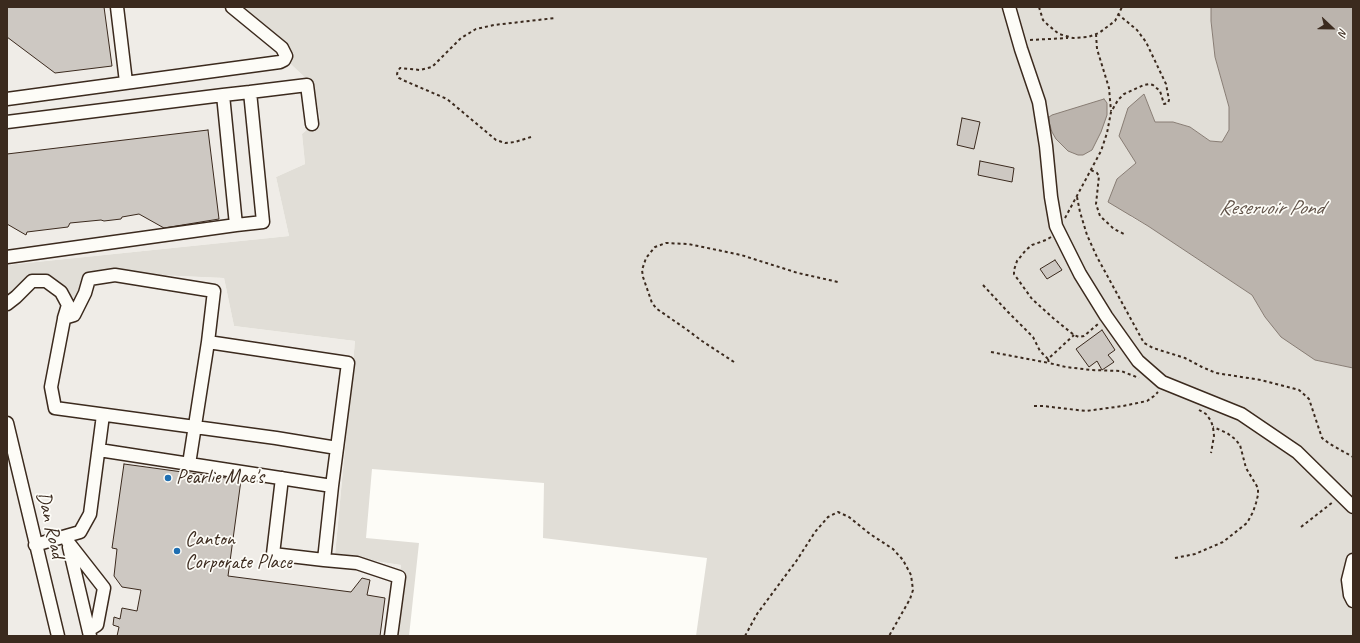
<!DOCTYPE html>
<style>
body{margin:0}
#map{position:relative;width:1360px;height:643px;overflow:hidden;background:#fdfcf7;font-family:Caveat,sans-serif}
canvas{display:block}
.frame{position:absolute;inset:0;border:8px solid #3b2a1e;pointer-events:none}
.north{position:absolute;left:1312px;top:8px;width:40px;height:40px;-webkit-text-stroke:3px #fdfcf7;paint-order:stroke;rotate:112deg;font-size:11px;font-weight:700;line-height:16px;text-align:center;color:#3b2a1e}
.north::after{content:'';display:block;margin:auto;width:14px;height:18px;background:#3b2a1e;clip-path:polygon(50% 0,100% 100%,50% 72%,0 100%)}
</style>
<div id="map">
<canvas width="1360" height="643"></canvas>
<div class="frame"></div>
<div class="north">N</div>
</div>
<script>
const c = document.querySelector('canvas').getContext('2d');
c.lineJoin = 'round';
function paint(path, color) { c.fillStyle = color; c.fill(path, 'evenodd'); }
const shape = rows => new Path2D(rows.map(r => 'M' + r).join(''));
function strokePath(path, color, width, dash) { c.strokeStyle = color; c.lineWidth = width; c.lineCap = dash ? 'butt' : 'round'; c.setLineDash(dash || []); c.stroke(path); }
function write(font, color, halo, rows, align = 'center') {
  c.font = font + ' Caveat,sans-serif'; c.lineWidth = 3.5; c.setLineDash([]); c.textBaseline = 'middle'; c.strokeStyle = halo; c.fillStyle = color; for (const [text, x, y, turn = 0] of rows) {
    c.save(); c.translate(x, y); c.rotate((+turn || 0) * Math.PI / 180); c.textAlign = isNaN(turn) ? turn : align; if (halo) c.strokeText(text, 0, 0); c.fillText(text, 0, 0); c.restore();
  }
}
paint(shape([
 [7,7,230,7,313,85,320,118,302,134,305,164,276,177,289,236,7,265],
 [88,272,224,278,234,326,355,341,335,555,401,565,392,636,7,636,7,295,40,275]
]), '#efece7');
paint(shape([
 [230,7,1211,7,1211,21,1215,57,1229,107,1229,130,1222,142,1210,141,1190,127,1174,122,1155,122,1144,94,1136,163,1117,179,1131,217,1148,226,1252,295,1265,317,1315,360,1353,368,1353,636,696,636,707,558,543,538,544,483,372,469,366,538,419,543,409,636,392,636,401,565,335,555,355,341,234,326,224,278,88,272,75,299,40,275,7,295,7,265,289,236,276,177,305,164,302,134,320,118,313,85]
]), '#e1ded7');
const water = shape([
 [1211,7,1353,7,1353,368,1315,360,1281,337,1265,317,1252,295,1148,226,1108,202,1117,179,1136,163,1119,136,1128,108,1144,94,1155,122,1173,122,1190,127,1210,141,1222,142,1229,130,1229,107,1215,57,1211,21,1211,7],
 [1104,99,1107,103,1107,115,1101,132,1092,150,1083,155,1078,155,1068,151,1056,139,1052,132,1049,122,1049,117,1052,115,1104,99]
]);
paint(water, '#bbb4ad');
strokePath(water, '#887d74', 1);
const building = shape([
 [7,7,104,7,112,66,55,73,7,37,7,7],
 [962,118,980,122,974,149,957,145,962,118],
 [208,130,219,219,164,228,139,214,122,217,121,219,104,221,101,220,70,223,68,227,27,232,26,235,7,224,7,154,208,130],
 [980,161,1014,168,1012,182,978,175,980,161],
 [1055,260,1062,270,1047,279,1040,269,1055,260],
 [1102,330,1115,350,1108,355,1114,362,1102,370,1097,361,1089,367,1076,349,1102,330],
 [124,464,241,480,228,576,351,592,362,578,370,580,367,595,385,598,380,636,117,636,119,627,113,625,114,617,120,619,122,608,137,611,141,590,122,587,114,576,117,549,112,548,124,464]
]);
paint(building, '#cdc8c2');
strokePath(building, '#3b2a1e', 1);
const minor = shape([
 [117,7,126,82],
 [1009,7,1021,49,1039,102,1046,146,1051,197,1056,226,1080,274,1106,316,1138,361,1162,382,1241,414,1297,452,1353,507],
 [250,92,307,85,312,124],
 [223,95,250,92,263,222,236,225],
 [7,99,280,62,284,60,286,56,282,48,232,7],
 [7,122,223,95,236,225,7,257],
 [7,304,16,297,32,281,46,281,61,292,68,305,64,318,64,319,51,387,55,408,276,438,337,448,348,363,208,342,214,291,115,275,89,279,85,293,74,315,64,318],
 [7,423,58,636],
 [99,450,332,486,337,448],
 [189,464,208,342],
 [282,478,273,554,324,560,332,486],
 [68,542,104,588,97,625,89,630],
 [35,545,80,532,90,514,103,415],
 [69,547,90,636],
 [324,560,357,563,399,577,391,636],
 [1353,560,1348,580,1350,595,1353,601]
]);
strokePath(minor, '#3b2a1e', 15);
strokePath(shape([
 [1039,7,1043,20,1048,25,1059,34,1073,38,1088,37,1099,33,1115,21,1122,7],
 [1096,34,1097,49,1109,88,1111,111],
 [1030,40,1068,38],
 [531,137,515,142,505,143,496,140,447,99,405,81,399,78,397,74,398,71,400,68,420,70,432,67,461,38,476,29,494,25,555,18],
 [1091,170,1097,173,1099,176,1096,204,1100,216,1114,229,1124,234],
 [1077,197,1080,212,1087,235,1097,257,1144,343,1153,348,1185,358,1202,367,1216,373,1261,380,1292,388,1299,390,1309,399,1322,438,1330,444,1353,457],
 [1065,218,1101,151,1107,133,1111,112,1118,100,1124,94,1144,85,1149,84,1153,85,1160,91,1164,104,1168,103,1169,100,1166,84,1146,42,1137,30,1119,15],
 [1051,237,1046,240,1032,245,1026,250,1017,261,1014,270,1014,274,1032,299,1053,318,1074,335,1079,337,1084,336,1098,324],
 [983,285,1007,311,1033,337,1040,351,1048,359,1074,335],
 [991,352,1049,363],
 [1048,359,1049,363,1066,367,1091,370,1121,371,1139,378],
 [734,362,702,341,686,329,657,309,652,303,643,277,642,270,646,258,655,247,666,243,688,244,703,247,741,255,798,273,838,282],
 [1034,406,1043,406,1086,411,1123,406,1147,401,1154,396,1158,392],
 [1199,410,1206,414,1211,421,1213,427,1214,436,1211,453],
 [1301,527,1333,502],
 [1175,558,1195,554,1223,542,1247,523,1253,512,1256,503,1258,495,1258,488,1246,468,1240,445,1235,439,1227,433,1213,427],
 [745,636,757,614,797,560,815,532,828,517,838,512,849,517,870,534,893,549,903,560,911,575,913,590,910,599,889,636]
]), '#3b2a1e', 2, [3, 3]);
strokePath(minor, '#fdfcf7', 12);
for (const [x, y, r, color] of [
 [168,478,4,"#1f6fb2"],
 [177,551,4,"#1f6fb2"]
]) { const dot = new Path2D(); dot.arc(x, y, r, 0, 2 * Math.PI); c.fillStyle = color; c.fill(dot); strokePath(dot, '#fdfcf7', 1.5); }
write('20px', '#3b2a1e', '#fdfcf7', [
 ["Pearlie Mae's",176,478],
 ["Canton",185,540],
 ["Corporate Place",185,563]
], 'left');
write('20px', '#3b2a1e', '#fdfcf7', [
 ["Dan Road",50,525,77]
]);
write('italic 21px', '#615349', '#fdfcf7', [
 ["Reservoir Pond",1271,208]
]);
</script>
